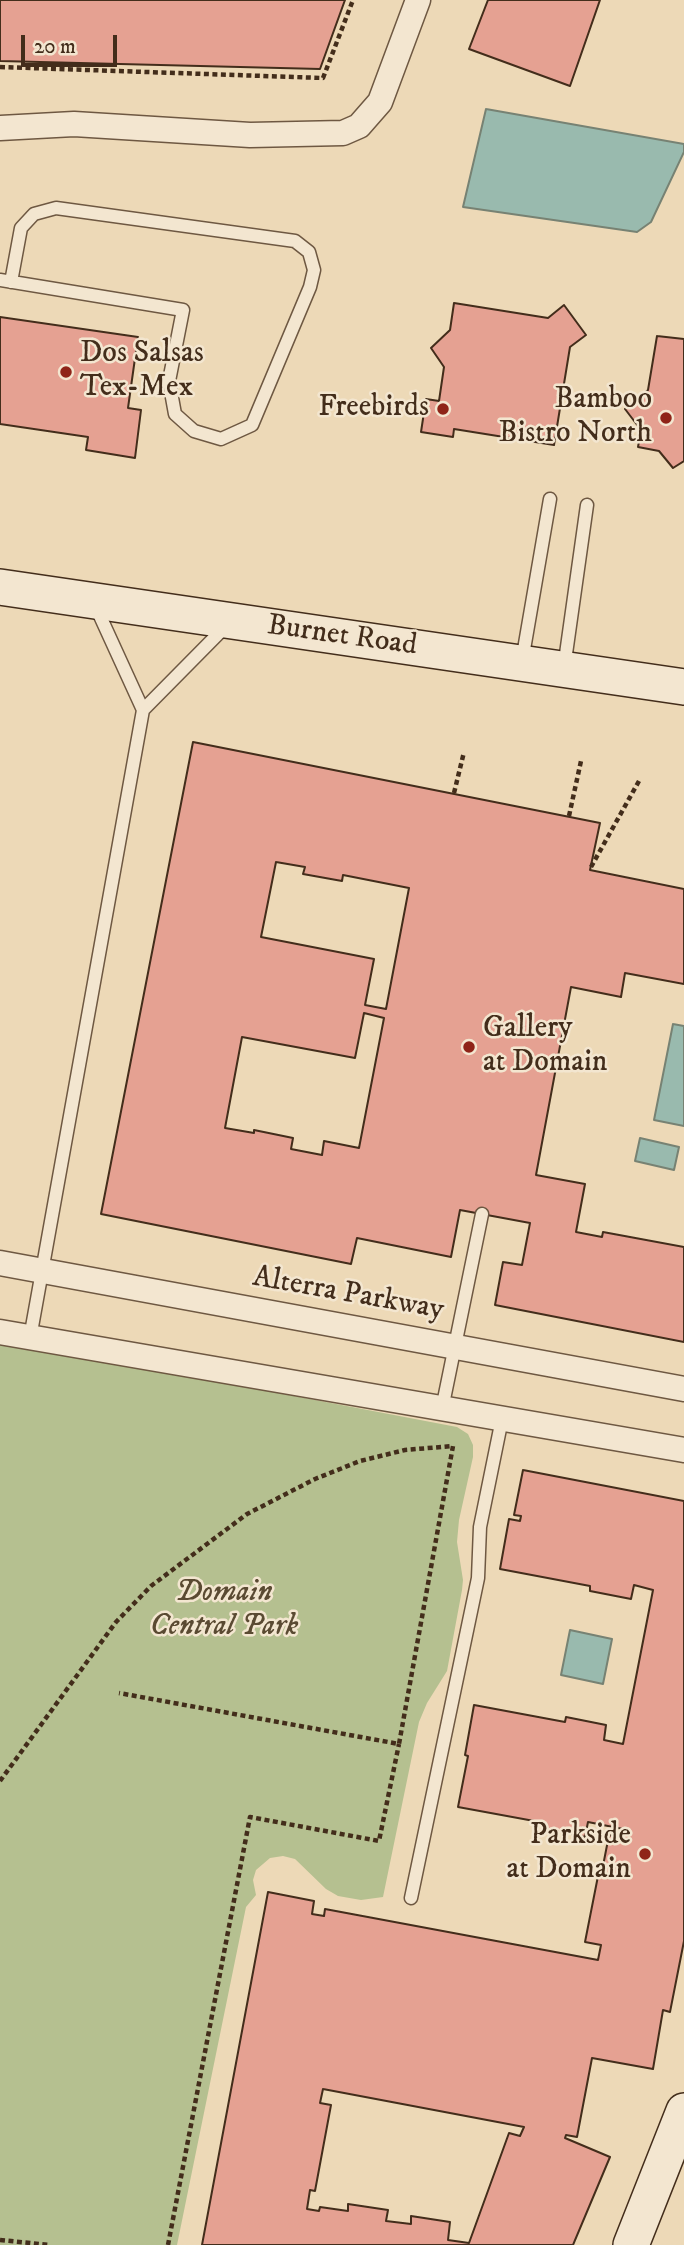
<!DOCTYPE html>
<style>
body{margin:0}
#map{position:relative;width:684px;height:2245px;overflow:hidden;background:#edd9b7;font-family:"IM FELL DW Pica",serif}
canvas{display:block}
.scale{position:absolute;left:21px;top:35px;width:96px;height:32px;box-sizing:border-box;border:4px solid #432d1b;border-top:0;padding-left:9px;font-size:21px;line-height:24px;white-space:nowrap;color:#432d1b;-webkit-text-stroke:5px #f3e6d0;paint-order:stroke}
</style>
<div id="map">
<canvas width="684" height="2245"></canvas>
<div class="scale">20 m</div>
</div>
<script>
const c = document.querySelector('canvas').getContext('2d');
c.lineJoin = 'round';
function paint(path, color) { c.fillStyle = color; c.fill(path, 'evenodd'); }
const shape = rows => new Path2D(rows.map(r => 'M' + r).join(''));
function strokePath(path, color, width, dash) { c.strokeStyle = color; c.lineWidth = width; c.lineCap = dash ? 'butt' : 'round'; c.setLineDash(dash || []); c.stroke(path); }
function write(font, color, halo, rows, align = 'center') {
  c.font = font + ' "IM FELL DW Pica",serif'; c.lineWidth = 5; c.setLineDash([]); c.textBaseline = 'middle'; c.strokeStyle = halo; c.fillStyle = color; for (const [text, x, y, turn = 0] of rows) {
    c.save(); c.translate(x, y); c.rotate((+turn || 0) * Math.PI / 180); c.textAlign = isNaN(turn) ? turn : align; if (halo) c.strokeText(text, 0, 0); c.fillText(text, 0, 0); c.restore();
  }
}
paint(shape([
 [0,1340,457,1427,468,1434,473,1445,473,1457,459,1520,457,1542,463,1580,462,1590,447,1671,427,1703,419,1722,383,1897,361,1900,338,1896,326,1889,295,1859,283,1856,270,1858,256,1870,253,1880,256,1895,246,1907,177,2245,0,2245]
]), '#b5c090');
const water = shape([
 [486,109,684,144,684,152,651,222,637,232,463,207,486,109],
 [673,1024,684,1026,684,1126,654,1120,673,1024],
 [640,1138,679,1147,674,1170,635,1161,640,1138],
 [570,1630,612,1639,603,1684,561,1675,570,1630]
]);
paint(water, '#99baae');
strokePath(water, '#778273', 2);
const building = shape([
 [0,0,345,0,320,69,0,61,0,0],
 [488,0,600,0,570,86,469,49,488,0],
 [454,303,548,318,564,305,586,335,570,347,554,445,454,429,453,437,421,432,426,399,439,401,444,367,431,348,450,330,454,303],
 [0,317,138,337,128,408,141,410,135,458,86,450,88,437,0,424,0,317],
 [657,336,684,339,684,461,673,468,659,451,638,447,641,430,625,409,648,390,657,336],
 [193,742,600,823,590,870,684,889,684,984,625,973,621,997,571,987,536,1175,585,1184,576,1232,602,1237,603,1232,684,1247,684,1342,495,1305,503,1262,522,1265,530,1223,460,1210,451,1257,357,1238,351,1264,101,1214,193,742],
 [276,862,305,867,303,874,342,881,343,875,409,888,386,1009,365,1005,374,959,261,937,276,862],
 [364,1013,384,1018,359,1148,324,1141,322,1155,291,1149,293,1138,254,1130,254,1133,225,1128,242,1037,355,1058,364,1013],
 [523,1470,684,1501,684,1941,670,2012,663,2010,653,2069,592,2058,577,2137,566,2135,565,2138,610,2157,573,2245,202,2245,268,1892,314,1901,312,1914,324,1916,325,1909,598,1960,601,1945,585,1942,599,1871,602,1871,609,1835,621,1838,623,1829,588,1822,585,1837,543,1828,545,1823,458,1807,468,1756,465,1755,474,1705,565,1722,566,1717,606,1725,604,1740,623,1744,653,1590,634,1585,631,1599,590,1591,590,1586,500,1569,509,1519,520,1521,521,1516,514,1515,523,1470],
 [323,2089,524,2127,520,2136,509,2133,469,2243,448,2240,450,2222,411,2216,411,2224,386,2221,388,2210,348,2204,348,2211,320,2207,319,2211,307,2209,310,2190,315,2191,331,2105,320,2103,323,2089]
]);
paint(building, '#e5a192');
strokePath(building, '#432d1b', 2);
const lane = shape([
 [0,280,183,310,169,381,175,414,194,431,221,439,252,425,310,287,314,270,309,252,295,241,56,208,34,214,21,228,11,282],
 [95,605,143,710],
 [522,661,550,499],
 [564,668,587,505],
 [30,1338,143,710,226,626],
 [442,1409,482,1214],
 [411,1898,478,1578,480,1527,502,1419]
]);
const street = shape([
 [0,128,74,124,250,135,343,133,359,126,380,102,418,0],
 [0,1263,684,1389],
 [0,1332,684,1450]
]);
const secondary = shape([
 [0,587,684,687],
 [631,2245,684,2111]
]);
strokePath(lane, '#6e5842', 15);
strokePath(street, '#6e5842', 27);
strokePath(secondary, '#432d1b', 38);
strokePath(shape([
 [0,67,323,78,353,0],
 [454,793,464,752],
 [569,816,581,761],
 [591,867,639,781],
 [0,1781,116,1622,151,1586,247,1514,315,1479,360,1461,405,1450,453,1446,399,1744,119,1693],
 [0,2240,50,2245],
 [168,2245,250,1817,379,1841,399,1744]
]), '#432d1b', 4.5, [5, 3.5]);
strokePath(lane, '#f3e6d0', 12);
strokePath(street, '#f3e6d0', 24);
strokePath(secondary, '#f3e6d0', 35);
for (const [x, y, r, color] of [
 [66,372,7,"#8f2418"],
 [443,409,7,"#8f2418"],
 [666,418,7,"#8f2418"],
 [469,1047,7,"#8f2418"],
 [645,1854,7,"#8f2418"]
]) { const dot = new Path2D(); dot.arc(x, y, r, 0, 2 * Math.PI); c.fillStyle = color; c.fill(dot); strokePath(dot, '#f3e6d0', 2.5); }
write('30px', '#432d1b', '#f3e6d0', [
 ["Dos Salsas",80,355,"left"],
 ["Tex-Mex",80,389,"left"],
 ["Bamboo",652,401],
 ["Bistro North",652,435],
 ["Freebirds",429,409],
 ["Gallery",483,1030,"left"],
 ["at Domain",483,1064,"left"],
 ["Parkside",631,1837],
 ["at Domain",631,1871]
], 'right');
write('30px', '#432d1b', '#f3e6d0', [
 ["Burnet Road",342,637,8],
 ["Alterra Parkway",348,1295,10]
]);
write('italic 30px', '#5a4a32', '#f3e6d0', [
 ["Domain",224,1594],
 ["Central Park",224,1628]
]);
</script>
